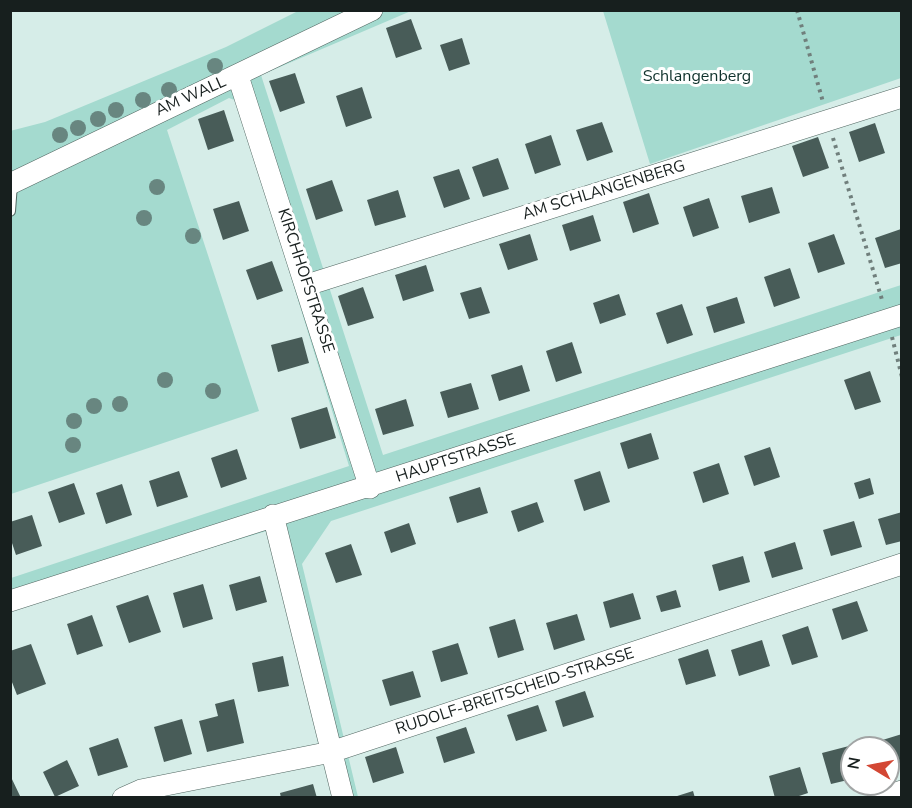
<!DOCTYPE html>
<style>
body{margin:0}
#map{position:relative;width:912px;height:808px;overflow:hidden;background:#d6ede8;font-family:"Nunito Sans",sans-serif}
canvas{display:block}
.frame{position:absolute;inset:0;border:12px solid #171f1e;pointer-events:none}
.north{position:absolute;left:840px;top:736px;width:60px;height:60px;box-sizing:border-box;background:#fff;border:2px solid #a2a5a5;border-radius:50%;rotate:280deg;font-size:16px;font-weight:700;line-height:24px;text-align:center;color:#171f1e}
.north::after{content:'';display:block;margin:auto;width:21px;height:27px;background:#d34734;clip-path:polygon(50% 0,100% 100%,50% 72%,0 100%)}
</style>
<div id="map">
<canvas width="912" height="808"></canvas>
<div class="frame"></div>
<div class="north">N</div>
</div>
<script>
const c = document.querySelector('canvas').getContext('2d');
c.lineJoin = 'round';
function paint(path, color) { c.fillStyle = color; c.fill(path, 'evenodd'); }
const shape = rows => new Path2D(rows.map(r => 'M' + r).join(''));
function strokePath(path, color, width, dash) { c.strokeStyle = color; c.lineWidth = width; c.lineCap = dash ? 'butt' : 'round'; c.setLineDash(dash || []); c.stroke(path); }
function write(font, color, halo, rows, align = 'center') {
  c.font = font + ' "Nunito Sans",sans-serif'; c.lineWidth = 6; c.setLineDash([]); c.textBaseline = 'middle'; c.strokeStyle = halo; c.fillStyle = color; for (const [text, x, y, turn = 0] of rows) {
    c.save(); c.translate(x, y); c.rotate((+turn || 0) * Math.PI / 180); c.textAlign = isNaN(turn) ? turn : align; if (halo) c.strokeText(text, 0, 0); c.fillText(text, 0, 0); c.restore();
  }
}
paint(shape([
 [298,11,411,11,261,75,383,455,901,285,901,335,331,521,302,564,358,797,336,797,270,530,16,607,11,589,11,578,349,466,237,101,229,98,167,130,259,411,11,494,10,131,45,122,226,47],
 [603,11,901,11,901,78,650,164]
]), '#a4dacf');
paint(shape([
 [411,19,422,49,396,58,386,28],
 [462,38,470,64,449,71,440,45],
 [295,73,305,103,280,112,269,81],
 [362,87,372,118,346,127,336,96],
 [224,110,234,141,208,150,198,119],
 [602,122,613,152,587,161,576,130],
 [875,123,885,153,859,162,849,132],
 [551,135,561,165,535,174,525,144],
 [818,137,829,168,803,177,792,146],
 [498,158,509,189,483,197,472,167],
 [459,169,470,199,444,208,433,177],
 [332,180,343,211,316,220,306,189],
 [772,187,780,213,749,223,741,196],
 [398,190,406,217,375,226,367,200],
 [649,193,659,224,633,233,623,202],
 [709,198,719,228,693,237,683,207],
 [239,201,249,231,223,240,213,209],
 [593,215,601,241,570,251,562,225],
 [901,229,902,263,885,268,875,238],
 [530,234,538,260,508,270,499,244],
 [834,234,845,264,818,273,808,243],
 [272,261,283,291,257,300,246,270],
 [426,265,434,291,403,301,395,275],
 [790,268,800,298,774,307,764,277],
 [363,287,374,318,348,326,338,296],
 [481,287,490,313,469,319,460,293],
 [619,294,626,315,600,324,593,303],
 [737,297,745,323,714,333,706,307],
 [682,304,693,335,667,344,656,313],
 [302,337,309,363,278,372,271,345],
 [572,342,582,373,556,382,546,351],
 [522,365,530,391,499,401,491,375],
 [870,371,881,402,855,410,844,380],
 [471,383,479,409,448,418,440,392],
 [406,399,414,426,383,435,375,409],
 [327,407,336,438,300,449,291,418],
 [651,433,659,459,628,469,620,443],
 [770,447,780,477,754,486,744,456],
 [237,449,247,479,221,488,211,458],
 [719,463,729,494,703,503,693,472],
 [179,471,188,497,157,507,149,481],
 [600,471,610,502,584,511,574,480],
 [870,478,874,494,859,499,854,483],
 [74,483,85,514,59,523,48,492],
 [122,484,132,515,106,524,96,493],
 [480,487,488,513,457,523,449,497],
 [537,502,544,522,518,532,511,511],
 [902,512,902,541,886,545,878,519],
 [32,515,42,546,16,555,10,537,10,522],
 [854,521,862,547,831,556,823,530],
 [409,523,416,544,391,553,384,532],
 [795,542,803,569,772,578,764,552],
 [351,544,362,575,336,583,325,553],
 [743,556,750,582,719,591,712,565],
 [260,576,267,602,236,611,229,585],
 [203,584,213,619,183,628,173,593],
 [676,590,681,607,661,612,656,596],
 [633,593,641,619,610,628,603,602],
 [148,595,161,632,129,643,116,606],
 [857,601,868,631,842,640,832,609],
 [577,614,585,640,554,650,546,623],
 [92,615,103,646,77,655,67,624],
 [515,619,524,650,498,658,489,627],
 [808,626,818,657,792,665,782,635],
 [762,640,770,666,739,676,731,650],
 [458,643,468,674,441,682,432,651],
 [31,644,46,684,17,695,10,677,10,651],
 [708,649,716,676,686,685,678,659],
 [283,656,289,686,258,692,252,663],
 [413,671,421,697,390,706,382,680],
 [585,691,594,717,563,727,555,701],
 [234,699,244,743,207,752,199,721,218,716,215,704],
 [538,705,547,731,516,741,507,715],
 [182,719,192,754,164,762,154,727],
 [466,727,475,753,444,763,436,737],
 [902,734,902,763,888,767,888,748,878,748,876,742],
 [118,738,128,767,98,776,89,748],
 [849,746,852,779,831,784,822,753],
 [396,747,404,773,373,783,365,757],
 [67,760,79,786,55,797,43,772],
 [800,767,808,793,793,798,775,798,769,776],
 [10,775,21,798,10,798],
 [313,784,317,798,281,798,280,793],
 [693,791,695,798,674,798,674,797]
]), '#485c58');
const service = shape([
 [10,211,12,184]
]);
const minor = shape([
 [238,76,370,488],
 [10,184,372,10],
 [307,285,902,97],
 [273,515,343,798],
 [10,601,902,315],
 [123,798,141,790,331,752,902,564],
 [880,798,902,791]
]);
strokePath(service, '#536863', 12);
strokePath(minor, '#536863', 22);
strokePath(shape([
 [797,10,823,102],
 [833,138,883,303],
 [892,337,902,377]
]), '#707f7c', 4, [3, 4.5]);
strokePath(service, '#fff', 10);
strokePath(minor, '#fff', 21);
c.fillStyle = '#688680';
for (const [x, y] of [
 [215,66],
 [169,90],
 [143,100],
 [116,110],
 [98,119],
 [78,128],
 [60,135],
 [157,187],
 [144,218],
 [193,236],
 [165,380],
 [213,391],
 [120,404],
 [94,406],
 [74,421],
 [73,445]
]) { c.beginPath(); c.arc(x, y, 8, 0, 2 * Math.PI); c.fill(); }
write('16px', '#0e312b', '#fff', [
 ["Schlangenberg",697,77]
]);
write('16px', '#171f1e', '#fff', [
 ["AM WALL",191,97,-24],
 ["AM SCHLANGENBERG",604,191,-17],
 ["KIRCHHOFSTRASSE",305,281,72],
 ["HAUPTSTRASSE",456,459,-18],
 ["RUDOLF-BREITSCHEID-STRASSE",515,692,-18]
]);
</script>
